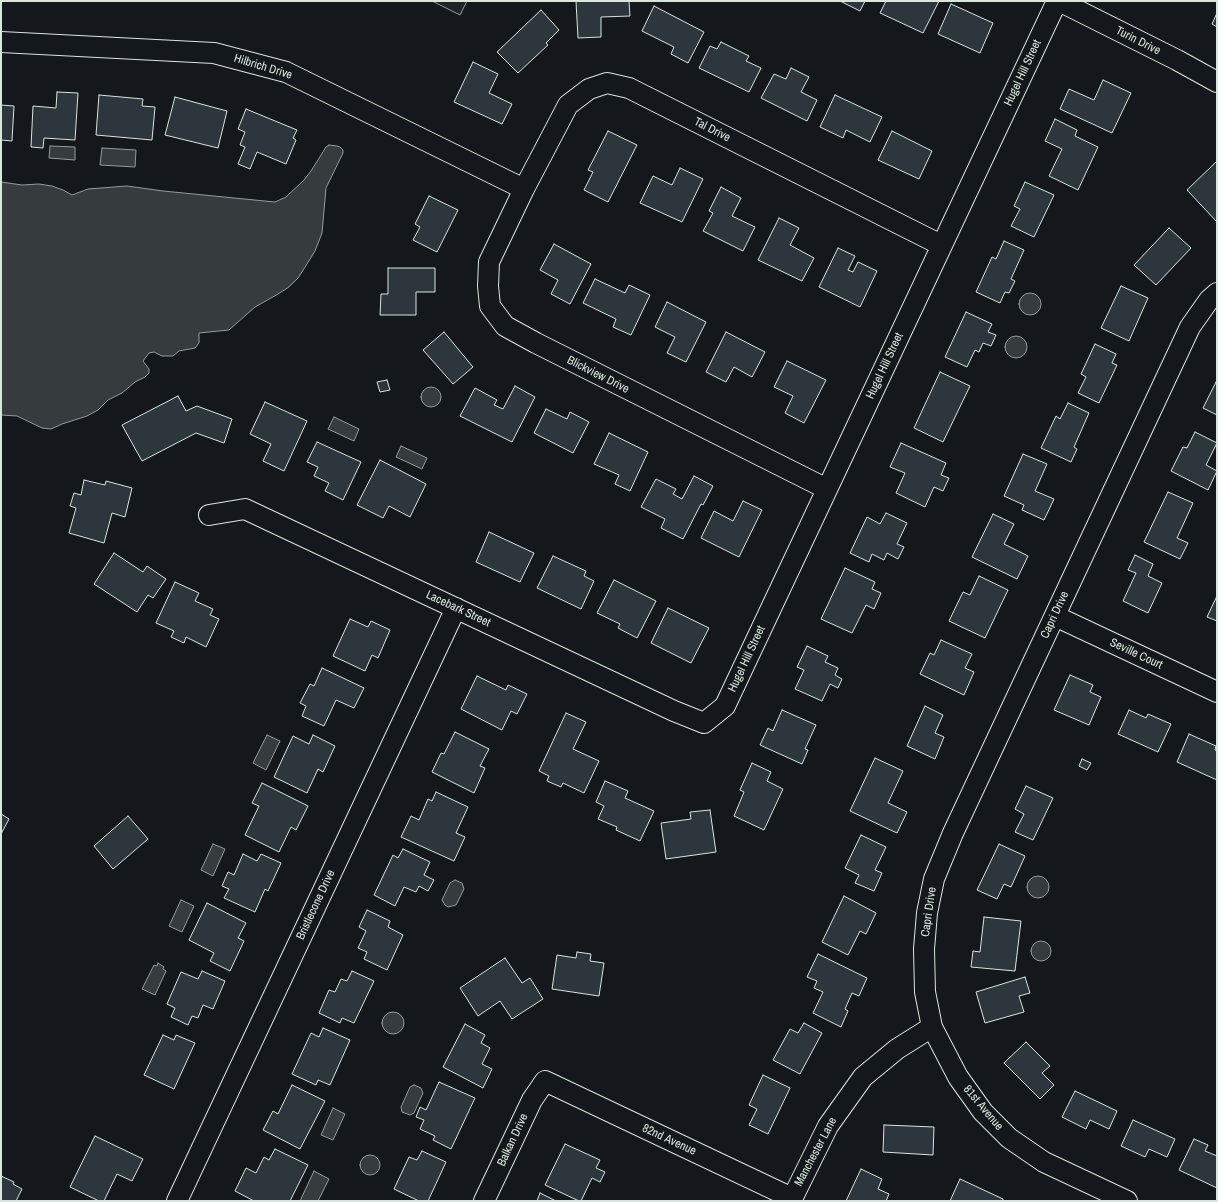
<!DOCTYPE html>
<style>
body{margin:0}
#map{position:relative;width:1218px;height:1202px;overflow:hidden;background:#14181c;font-family:"Archivo Narrow",sans-serif}
canvas{display:block}
.frame{position:absolute;inset:0;border:2px solid #d8e6dc;pointer-events:none}
</style>
<div id="map">
<canvas width="1218" height="1202"></canvas>
<div class="frame"></div>
</div>
<script>
const c = document.querySelector('canvas').getContext('2d');
c.lineJoin = 'round';
function paint(path, color) { c.fillStyle = color; c.fill(path, 'evenodd'); }
const shape = rows => new Path2D(rows.map(r => 'M' + r).join(''));
function strokePath(path, color, width, dash) { c.strokeStyle = color; c.lineWidth = width; c.lineCap = dash ? 'butt' : 'round'; c.setLineDash(dash || []); c.stroke(path); }
function write(font, color, halo, rows, align = 'center') {
  c.font = font + ' "Archivo Narrow",sans-serif'; c.lineWidth = 3; c.setLineDash([]); c.textBaseline = 'middle'; c.strokeStyle = halo; c.fillStyle = color; for (const [text, x, y, turn = 0] of rows) {
    c.save(); c.translate(x, y); c.rotate((+turn || 0) * Math.PI / 180); c.textAlign = isNaN(turn) ? turn : align; if (halo) c.strokeText(text, 0, 0); c.fillText(text, 0, 0); c.restore();
  }
}
const green = shape([
 [432,1,467,1,460,15,432,1]
]);
paint(green, '#202428');
strokePath(green, '#939e99', 1);
const water = shape([
 [329,145,337,146,340,147,343,150,343,153,326,188,322,233,315,251,307,264,298,278,289,287,278,294,255,307,229,330,199,333,199,343,195,348,179,351,173,356,162,356,154,352,149,353,143,361,149,369,149,373,145,377,135,382,122,393,108,400,98,410,87,416,62,424,51,429,42,428,17,416,1,415,1,182,22,185,39,184,52,186,63,190,72,195,88,189,127,186,163,191,275,202,286,197,304,180,311,171,326,147,329,145],
 [50,146,75,147,75,160,49,158,50,146],
 [102,148,136,150,135,167,100,165,102,148],
 '1019 304a11 11 0 1 1 22 0a11 11 0 1 1-22 0Z',
 '1005 347a11 11 0 1 1 22 0a11 11 0 1 1-22 0Z',
 '421 397a10 10 0 1 1 20 0a10 10 0 1 1-20 0Z',
 [334,417,359,429,354,441,328,429,334,417],
 [401,446,427,458,422,469,396,457,401,446],
 [267,735,280,741,266,770,253,763,267,735],
 [213,844,225,849,213,876,201,870,213,844],
 '1027 887a11 11 0 1 1 22 0a11 11 0 1 1-22 0Z',
 [455,880,462,883,464,889,456,905,448,907,445,905,442,900,450,883,455,880],
 [181,900,194,906,182,932,169,926,181,900],
 '1031 951a10 10 0 1 1 20 0a10 10 0 1 1-20 0Z',
 [158,963,164,967,163,969,166,971,155,995,142,989,154,965,157,966,158,963],
 '382 1023a11 11 0 1 1 22 0a11 11 0 1 1-22 0Z',
 [414,1085,421,1088,423,1093,414,1113,410,1115,402,1112,401,1107,410,1087,414,1085],
 [333,1108,345,1114,333,1140,321,1135,333,1108],
 '360 1165a10 10 0 1 1 20 0a10 10 0 1 1-20 0Z',
 [314,1171,329,1179,318,1201,300,1201,314,1171]
]);
paint(water, '#363b3e');
strokePath(water, '#939e99', 1);
const building = shape([
 [576,1,629,1,630,16,601,17,601,37,578,38,576,1],
 [840,1,865,1,860,11,840,1],
 [886,1,939,1,923,33,880,13,886,1],
 [951,4,993,23,980,53,938,34,951,4],
 [654,6,704,32,688,63,671,54,674,47,642,31,654,6],
 [541,10,559,30,546,43,548,45,518,73,497,52,541,10],
 [1217,13,1217,27,1212,24,1217,13],
 [721,42,749,56,746,61,761,68,749,92,699,68,710,46,717,49,721,42],
 [473,62,498,74,489,93,512,104,502,124,454,102,473,62],
 [791,68,809,77,801,92,817,100,807,121,761,98,774,74,786,79,791,68],
 [1103,80,1131,93,1112,133,1060,109,1069,89,1094,100,1103,80],
 [57,92,78,93,75,140,44,138,43,148,31,147,33,106,56,108,57,92],
 [99,95,143,99,142,106,155,107,152,140,96,135,99,95],
 [835,95,882,117,870,142,846,130,843,138,820,127,835,95],
 [175,97,227,111,218,148,165,135,175,97],
 [1,105,14,106,12,141,1,140,1,105],
 [246,109,297,130,293,138,296,140,286,164,257,152,250,169,238,164,245,147,240,145,245,132,238,129,246,109],
 [1055,119,1077,130,1075,136,1098,147,1078,190,1049,176,1062,149,1045,141,1055,119],
 [608,131,637,145,608,202,584,190,593,172,588,170,608,131],
 [892,131,932,151,919,179,878,160,892,131],
 [1217,161,1217,222,1187,190,1217,161],
 [680,168,703,179,682,222,640,203,653,176,672,185,680,168],
 [1025,182,1054,195,1034,237,1011,226,1020,209,1014,206,1025,182],
 [721,187,741,198,732,216,755,227,743,251,703,231,713,213,709,211,721,187],
 [429,196,458,210,437,252,413,240,420,227,415,224,429,196],
 [779,218,799,228,790,245,814,258,802,281,758,260,779,218],
 [1169,228,1191,248,1156,285,1134,265,1169,228],
 [1004,241,1024,250,1011,279,1015,281,1009,293,1005,292,1000,303,976,292,992,257,996,259,1004,241],
 [554,244,591,264,570,304,551,294,558,280,540,270,554,244],
 [838,248,855,256,848,270,853,272,858,262,877,271,860,307,819,287,838,248],
 [388,268,435,268,435,292,416,292,416,315,380,315,381,294,388,294,388,268],
 [595,279,625,293,629,285,650,295,631,335,613,327,616,319,583,303,595,279],
 [1121,286,1148,298,1129,341,1101,328,1121,286],
 [667,302,706,322,686,362,667,353,675,337,655,327,667,302],
 [966,312,992,324,988,332,996,335,991,346,983,343,979,352,975,350,967,367,945,357,966,312],
 [444,332,473,367,453,384,423,350,444,332],
 [726,332,765,352,752,377,734,367,726,382,706,372,726,332],
 [1095,344,1116,354,1112,363,1117,365,1099,403,1078,393,1086,377,1081,374,1095,344],
 [787,361,826,380,804,423,785,413,793,396,774,387,787,361],
 [940,372,970,386,943,442,914,428,940,372],
 [387,380,390,390,380,392,377,382,387,380],
 [1217,380,1217,415,1203,408,1217,380],
 [515,386,535,397,512,442,460,416,475,388,497,400,494,405,503,409,515,386],
 [178,396,186,411,197,406,232,419,224,443,196,433,142,461,122,425,178,396],
 [265,402,307,421,284,471,263,461,271,444,250,434,265,402],
 [1068,403,1089,413,1074,447,1077,449,1071,462,1041,448,1056,416,1060,419,1068,403],
 [546,409,567,419,570,412,589,422,573,453,534,433,546,409],
 [1195,432,1217,443,1206,465,1217,471,1208,490,1171,471,1183,447,1187,448,1195,432],
 [609,433,648,452,630,491,615,484,619,475,594,464,609,433],
 [317,442,361,462,343,500,325,491,329,483,314,476,318,467,307,462,317,442],
 [901,443,946,463,941,475,949,478,943,491,934,487,925,507,896,493,905,473,890,467,901,443],
 [1023,454,1047,464,1035,491,1054,499,1044,520,1022,510,1024,505,1004,496,1023,454],
 [380,460,426,484,410,517,389,506,383,518,357,505,380,460],
 [694,476,713,486,703,505,701,504,683,539,661,528,665,519,641,507,656,479,676,489,673,494,682,499,694,476],
 [84,480,105,485,106,481,132,488,125,517,112,513,104,543,69,533,76,508,70,506,74,493,81,495,84,480],
 [1168,492,1193,503,1177,538,1188,543,1180,559,1144,542,1168,492],
 [743,501,762,510,739,557,701,538,714,511,733,521,743,501],
 [886,513,907,523,897,544,904,547,898,559,887,553,884,560,872,554,869,562,850,553,867,517,880,524,886,513],
 [993,514,1014,524,1004,544,1028,556,1017,579,972,557,993,514],
 [489,532,534,553,520,582,476,562,489,532],
 [114,553,143,572,147,566,166,579,153,598,148,595,137,612,94,584,114,553],
 [1135,555,1153,564,1148,576,1162,583,1148,613,1123,601,1136,573,1128,570,1135,555],
 [553,556,586,571,584,576,594,581,581,609,537,588,553,556],
 [845,568,875,582,872,589,881,593,874,609,866,605,852,633,821,619,845,568],
 [979,576,1008,590,985,638,949,621,963,592,970,595,979,576],
 [614,580,656,601,637,638,618,628,620,624,597,613,614,580],
 [175,582,199,593,195,601,213,609,210,615,219,619,206,647,186,637,184,643,171,637,174,631,156,623,175,582],
 [1217,596,1217,621,1207,617,1217,596],
 [668,608,709,628,691,663,651,643,668,608],
 [350,619,368,627,371,621,390,630,378,658,372,655,365,671,333,656,350,619],
 [941,640,972,654,965,668,974,672,964,695,920,674,930,653,934,655,941,640],
 [807,646,828,656,825,662,838,668,835,675,842,679,838,688,830,684,822,701,795,689,804,670,797,667,807,646],
 [322,668,364,688,354,708,336,700,324,726,302,716,306,706,300,703,310,684,314,686,322,668],
 [1070,675,1093,685,1090,692,1101,697,1089,725,1054,710,1070,675],
 [477,676,506,690,508,685,527,694,517,714,511,711,502,730,461,709,477,676],
 [925,706,943,715,935,733,944,737,935,759,907,746,925,706],
 [782,710,816,725,805,749,808,750,802,764,760,745,768,728,773,731,782,710],
 [1129,710,1146,718,1148,714,1171,724,1158,752,1118,734,1129,710],
 [566,713,586,722,573,749,599,761,584,793,563,783,561,787,547,781,549,776,539,771,566,713],
 [455,732,489,749,480,766,485,768,474,793,432,772,441,753,444,754,455,732],
 [1189,734,1216,746,1215,750,1217,751,1217,780,1177,762,1189,734],
 [313,735,335,746,323,772,318,769,307,793,274,777,293,736,309,744,313,735],
 [875,758,903,771,888,803,907,812,897,833,850,811,875,758],
 [1082,759,1091,763,1087,770,1079,766,1082,759],
 [752,763,771,772,767,781,783,789,764,830,734,816,744,792,740,790,752,763],
 [605,781,628,791,625,798,654,811,640,841,616,830,617,827,598,819,604,806,596,802,605,781],
 [262,783,308,806,296,830,291,827,279,852,245,835,259,806,252,803,262,783],
 [1026,786,1053,798,1033,840,1015,832,1024,814,1015,809,1026,786],
 [436,792,468,807,456,833,465,837,454,861,401,837,411,816,419,820,428,799,432,801,436,792],
 [710,810,716,852,666,859,661,823,691,819,690,812,710,810],
 [1,814,9,819,1,834,1,814],
 [128,816,148,839,113,869,94,846,128,816],
 [861,835,886,847,875,870,882,873,874,891,855,883,859,875,845,868,861,835],
 [999,844,1025,856,1011,887,1004,884,997,899,977,890,999,844],
 [403,849,430,862,424,875,434,880,428,891,419,886,416,892,404,887,395,906,374,895,393,855,398,858,403,849],
 [243,854,257,861,261,854,281,863,268,891,265,889,255,912,224,898,229,889,222,886,228,872,234,875,243,854],
 [844,896,876,913,866,934,860,931,848,955,822,942,844,896],
 [207,903,246,923,238,938,244,941,230,971,210,961,214,953,189,940,207,903],
 [367,910,390,921,388,927,403,935,387,970,364,959,367,952,358,948,366,931,359,927,367,910],
 [984,917,1021,921,1015,971,971,967,973,951,980,952,984,917],
 [577,952,591,954,590,961,604,963,599,996,552,989,557,955,576,958,577,952],
 [818,954,867,978,859,996,852,993,845,1009,848,1011,841,1027,813,1013,823,992,814,988,817,981,807,977,818,954],
 [505,958,522,983,530,978,543,999,512,1019,500,1001,478,1016,460,988,505,958],
 [202,971,225,981,213,1009,203,1005,198,1018,192,1016,188,1025,171,1017,175,1008,167,1004,181,972,198,979,202,971],
 [352,971,374,981,354,1023,342,1018,340,1023,319,1013,329,990,335,992,341,979,347,981,352,971],
 [1025,977,1030,993,1019,996,1024,1012,985,1023,976,992,1025,977],
 [804,1023,822,1033,800,1074,773,1060,790,1029,798,1033,804,1023],
 [465,1024,485,1035,481,1043,490,1048,482,1064,492,1069,483,1088,443,1067,465,1024],
 [323,1028,350,1040,330,1085,318,1080,316,1085,292,1074,311,1033,319,1037,323,1028],
 [163,1035,174,1040,176,1035,195,1043,174,1089,144,1075,163,1035],
 [1026,1042,1050,1066,1042,1073,1054,1085,1040,1099,1004,1063,1026,1042],
 [763,1075,790,1088,768,1134,749,1125,757,1109,749,1105,763,1075],
 [439,1082,475,1098,451,1149,433,1140,435,1136,420,1129,424,1120,416,1117,420,1107,426,1110,439,1082],
 [292,1085,325,1101,300,1149,263,1130,273,1111,278,1114,292,1085],
 [1075,1091,1117,1111,1109,1129,1090,1120,1086,1129,1062,1117,1075,1091],
 [1133,1120,1175,1139,1167,1157,1149,1149,1145,1157,1121,1146,1133,1120],
 [884,1125,934,1127,933,1155,883,1152,884,1125],
 [95,1136,143,1159,132,1181,117,1174,104,1201,99,1201,70,1187,95,1136],
 [1194,1139,1208,1145,1205,1151,1217,1156,1217,1188,1179,1170,1194,1139],
 [565,1144,600,1160,596,1168,605,1172,600,1182,592,1178,581,1201,579,1201,545,1185,565,1144],
 [275,1149,308,1165,290,1201,254,1201,235,1191,246,1168,256,1173,264,1157,269,1160,275,1149],
 [422,1151,446,1162,428,1201,419,1201,394,1189,409,1157,417,1160,422,1151],
 [861,1169,882,1179,878,1189,889,1194,886,1201,846,1201,861,1169],
 [1,1176,14,1182,13,1184,22,1189,16,1201,1,1201,1,1176],
 [960,1179,1003,1199,1003,1201,950,1201,960,1179],
 [540,1193,556,1201,537,1201,540,1193]
]);
paint(building, '#2c363c');
strokePath(building, '#d8e6dc', 1);
const minor = shape([
 [1059,1,1177,60,1217,82],
 [1,42,214,53,286,72,524,189],
 [827,489,536,343,505,326,490,306,488,286,489,262,524,189,568,105,589,89,607,83,629,88,941,245],
 [209,515,245,509,674,711,704,723,725,706,1057,1],
 [1055,616,1217,692],
 [177,1201,456,608],
 [484,1201,532,1100,545,1081,792,1198],
 [791,1201,828,1126,863,1077,897,1049,932,1027],
 [1127,1201,1044,1162,1009,1138,983,1112,958,1077,932,1027,925,992,924,949,927,913,934,879,953,833,1190,327,1209,300,1217,293]
]);
strokePath(minor, '#d8e6dc', 22);
strokePath(minor, '#14181c', 20);
write('12px', '#d8e6dc', '#14181c', [
 ["Turin Drive",1138,41,27],
 ["Hilbrich Drive",263,67,17],
 ["Hugel Hill Street",1023,73,-65],
 ["Tal Drive",712,130,27],
 ["Hugel Hill Street",885,366,-65],
 ["Blickview Drive",598,375,27],
 ["Lacebark Street",458,609,25],
 ["Capri Drive",1055,615,-65],
 ["Seville Court",1136,654,25],
 ["Hugel Hill Street",747,659,-65],
 ["Bristlecone Drive",316,905,-65],
 ["Capri Drive",929,912,-82],
 ["81st Avenue",983,1108,50],
 ["Balkan Drive",513,1140,-65],
 ["82nd Avenue",669,1140,25],
 ["Manchester Lane",816,1152,-62]
]);
</script>
